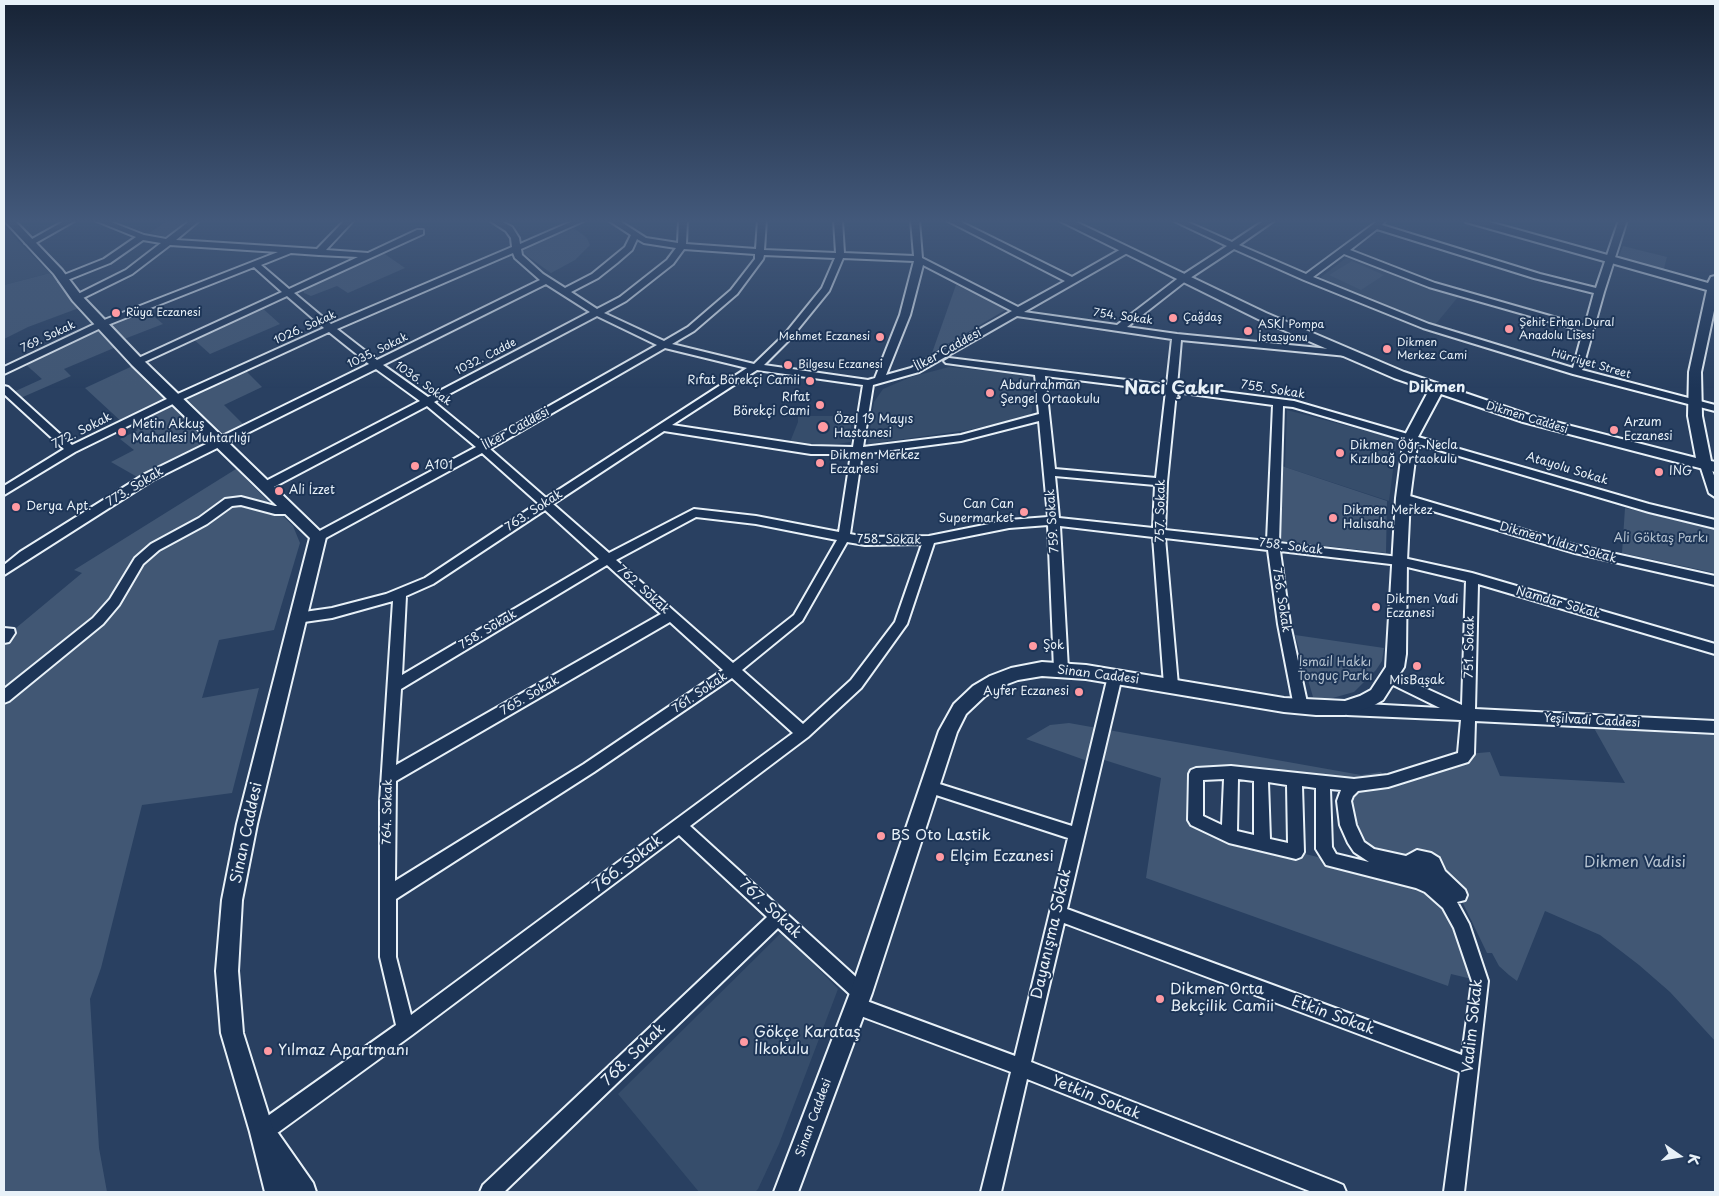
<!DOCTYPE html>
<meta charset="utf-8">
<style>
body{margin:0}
#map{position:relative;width:1719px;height:1196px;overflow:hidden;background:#294061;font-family:"Playpen Sans",sans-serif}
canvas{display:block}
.frame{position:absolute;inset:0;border:5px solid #e8f1f8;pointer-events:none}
.north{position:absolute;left:1654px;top:1131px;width:50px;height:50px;-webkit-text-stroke:4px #1d3557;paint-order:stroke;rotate:103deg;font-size:14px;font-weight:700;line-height:20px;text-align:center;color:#e8f1f8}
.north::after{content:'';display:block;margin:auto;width:18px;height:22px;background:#e8f1f8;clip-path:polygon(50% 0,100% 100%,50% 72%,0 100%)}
</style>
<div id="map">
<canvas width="1719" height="1196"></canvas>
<div class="frame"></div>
<div class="north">K</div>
</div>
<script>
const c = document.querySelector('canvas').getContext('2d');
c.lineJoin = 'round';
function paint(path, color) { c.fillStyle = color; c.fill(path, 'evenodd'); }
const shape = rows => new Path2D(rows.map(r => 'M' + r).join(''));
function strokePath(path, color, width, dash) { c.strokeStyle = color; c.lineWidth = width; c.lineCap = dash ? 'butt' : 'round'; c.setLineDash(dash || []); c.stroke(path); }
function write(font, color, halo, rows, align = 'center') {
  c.font = font + ' "Playpen Sans",sans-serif'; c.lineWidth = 4; c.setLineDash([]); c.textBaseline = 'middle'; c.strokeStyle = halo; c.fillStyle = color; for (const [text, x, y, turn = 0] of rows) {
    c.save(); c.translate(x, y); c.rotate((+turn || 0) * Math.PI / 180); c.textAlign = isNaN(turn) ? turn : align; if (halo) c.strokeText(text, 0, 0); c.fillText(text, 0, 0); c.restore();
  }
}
paint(shape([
 [4,226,21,244,50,273,4,285],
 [1346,258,1354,259,1420,285,1458,297,1435,325,1323,280,1321,277],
 [949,367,1030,375,1032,411,1029,417,968,430,868,444,874,402,883,389,911,377],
 [1287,410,1397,439,1389,501,1285,467],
 [798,416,851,416,851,442,830,445,790,442,798,422],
 [782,932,838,989,779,1144,758,1189,755,1192,699,1192,618,1094]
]), '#364d6b');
paint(shape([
 [168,220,190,220,172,236,168,237,149,233],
 [574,228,587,238,590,245,575,260,551,273,523,253,524,247],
 [1623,246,1667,257,1663,272,1621,259,1619,256],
 [382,252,405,268,348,293,337,286,311,296,304,293,303,290,306,288],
 [1352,261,1384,275,1361,290,1329,275],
 [50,273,79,308,28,327,4,339,4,285],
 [956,285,1007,309,932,353],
 [260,306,280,324,210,354,191,337],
 [144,308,163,324,119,341,121,345,64,369,71,376,16,400,9,394,42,379,23,362],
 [139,363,175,399,243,368,262,387,224,405,247,428,219,441,175,400,124,424,85,388],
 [172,405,208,442,139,478,111,462,134,450,120,439,138,430,132,424],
 [1282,466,1387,501,1386,553,1283,541,1278,535],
 [236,469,293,526,300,543,274,630,219,640,202,698,259,688,232,793,142,805,101,968,90,999,99,1148,107,1192,4,1192,4,638,82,573,74,570],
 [1625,508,1715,529,1715,573,1622,553],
 [1295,635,1384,648,1382,661,1376,670,1354,692,1329,699,1313,697],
 [1590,721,1715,727,1715,1041,1670,992,1639,965,1600,935,1545,911,1517,981,1509,975,1499,966,1492,953,1487,953,1459,895,1359,847,1344,801,1354,785,1193,769,1190,770,1187,775,1186,815,1189,821,1205,830,1418,881,1440,894,1480,981,1451,974,1448,986,1146,878,1161,778,1095,757,1093,763,1026,739,1050,725,1069,723,1361,775,1381,772,1388,781,1467,754,1490,752,1500,776,1625,783]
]), '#415774');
const minor = shape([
 [66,220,76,220,32,245,25,243,66,220],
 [94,220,106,220,144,235,166,239,191,220,200,220,176,240,317,249,345,220,354,220,326,250,368,253,417,230,423,230,423,234,294,293,331,324,512,247,511,238,506,231,489,220,499,220,512,227,519,238,520,244,575,220,586,220,521,249,522,255,543,274,565,288,592,274,625,247,631,235,608,220,618,220,646,238,678,243,679,220,687,220,686,244,756,249,758,220,766,220,764,250,836,253,834,220,842,220,844,253,914,256,911,220,919,220,922,258,1018,307,1065,281,946,220,957,220,1072,277,1123,248,1129,248,1129,252,1024,312,1117,325,1181,276,1227,246,1172,220,1183,220,1232,242,1265,220,1275,220,1239,245,1306,274,1379,220,1386,220,1382,225,1540,274,1596,288,1619,220,1627,220,1604,292,1582,370,1715,405,1715,411,1573,374,1423,328,1304,280,1234,249,1187,280,1127,327,1177,334,1350,351,1352,353,1347,356,1181,340,1177,386,1294,401,1649,504,1715,520,1715,528,1649,512,1293,407,1283,406,1279,543,1399,557,1472,573,1715,644,1715,654,1478,584,1475,709,1715,721,1715,733,1475,721,1474,754,1468,762,1388,787,1358,791,1353,796,1351,801,1356,825,1364,842,1374,849,1406,856,1417,850,1431,853,1439,858,1445,871,1465,890,1467,895,1465,900,1457,902,1469,924,1488,981,1464,1192,1444,1192,1460,1072,1064,923,1031,1062,1336,1182,1343,1185,1346,1192,1312,1192,1027,1079,1001,1192,981,1192,1011,1072,850,1012,847,1006,850,1000,854,998,778,928,504,1192,480,1192,483,1185,767,917,679,835,412,1035,269,1139,262,1141,255,1139,253,1132,255,1125,396,1025,380,957,380,802,393,601,332,618,297,623,293,621,291,618,293,615,297,613,332,608,386,594,425,578,538,503,482,453,322,540,314,540,312,537,314,534,476,447,427,406,270,489,262,489,260,486,262,483,420,401,376,369,153,480,4,575,4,565,20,552,145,474,369,364,329,332,179,401,75,452,4,495,4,486,64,449,4,394,4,386,8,387,72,445,171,397,324,328,287,296,140,364,134,364,134,360,282,292,254,267,105,326,4,374,4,367,99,322,278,252,170,245,132,274,77,301,72,298,74,296,126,270,161,243,143,240,110,263,65,281,59,281,59,277,104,259,136,237,94,220],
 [1377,229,1534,278,1594,293,1585,326,1435,283,1350,250,1377,229],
 [637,239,644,243,676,248,667,260,620,297,597,309,571,292,598,278,617,263,632,250,637,239],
 [684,249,755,254,755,259,731,290,688,327,664,341,604,313,626,301,673,264,684,249],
 [291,253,319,255,358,257,289,289,261,265,291,253],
 [513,253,515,258,540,280,377,360,337,329,513,253],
 [1344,254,1429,287,1583,331,1573,368,1429,324,1313,277,1344,254],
 [764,255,835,258,822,288,784,335,754,364,672,344,694,331,737,294,763,259,764,255],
 [843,258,914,261,900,315,875,378,868,380,764,365,790,339,829,291,843,258],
 [923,265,1012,311,911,368,886,375,910,315,923,265],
 [546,284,590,312,428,397,383,365,546,284],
 [597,316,657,345,484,443,434,402,597,316],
 [1017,316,1172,339,1167,385,949,358,944,361,946,363,1035,375,1039,414,961,435,863,447,873,385,919,372,1017,316],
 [665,348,747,368,546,498,490,449,665,348],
 [757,370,863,385,853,447,811,446,672,425,757,370],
 [1045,376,1166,391,1156,478,1055,469,1045,376],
 [1176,392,1273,405,1267,541,1165,530,1167,482,1176,392],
 [1039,421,1048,517,1009,520,929,536,865,537,850,534,862,454,961,441,1039,421],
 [664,431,811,454,851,454,839,532,756,516,694,509,609,553,553,504,664,431],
 [1055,476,1155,485,1153,528,1059,518,1055,476],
 [545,510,599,559,402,675,406,596,433,584,545,510],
 [696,517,756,524,837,540,794,615,733,663,616,560,696,517],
 [1048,525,1054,669,1056,673,1061,674,1066,673,1068,669,1060,526,1153,537,1164,685,1166,689,1171,690,1176,689,1178,685,1165,538,1268,550,1278,624,1294,707,1296,711,1301,713,1306,711,1308,707,1290,624,1280,551,1399,565,1466,581,1462,705,1390,672,1385,673,1383,677,1385,681,1440,708,1347,703,1342,705,1340,709,1342,713,1347,715,1461,720,1458,753,1388,775,1354,779,1231,766,1196,768,1191,770,1189,774,1188,820,1191,825,1229,843,1296,859,1301,857,1304,852,1302,786,1316,788,1316,849,1326,865,1416,888,1425,892,1443,908,1454,928,1472,981,1462,1055,1067,909,1122,676,1120,672,1115,671,1110,672,1108,676,1072,826,930,781,925,782,923,787,925,792,930,793,1068,838,1015,1056,864,1000,867,999,869,993,867,987,690,826,808,737,861,688,907,624,934,543,1009,528,1048,525],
 [847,542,865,545,922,544,895,622,851,680,803,724,742,670,802,621,847,542],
 [607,565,661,614,396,765,401,689,607,565],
 [670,622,723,670,584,764,395,881,396,781,670,622],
 [732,678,793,733,411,1015,396,957,396,899,594,772,732,678],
 [1224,779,1222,825,1203,816,1203,780,1224,779],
 [1238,779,1254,781,1254,835,1237,831,1238,779],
 [1268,782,1287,785,1288,843,1270,839,1268,782],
 [1330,789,1341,790,1337,801,1340,825,1348,843,1354,852,1369,862,1336,854,1332,847,1330,789],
 [1705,461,1710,465,1715,478,1715,497,1709,493,1700,465,1705,461],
 [1403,494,1575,545,1715,576,1715,585,1575,553,1399,501,1397,498,1403,494],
 [241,497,275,506,291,506,297,510,291,514,275,514,241,505,232,506,207,524,159,550,143,564,119,605,103,624,9,701,4,703,4,689,93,618,110,599,135,558,151,544,199,518,225,499,241,497],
 [4,628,14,629,15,633,9,642,4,643,4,628]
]);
const major = shape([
 [4,220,14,220,62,270,81,295,142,359,326,537,257,824,242,900,238,971,243,1033,274,1132,278,1133,313,1183,316,1192,265,1192,250,1132,221,1033,216,971,222,900,237,824,310,538,132,365,73,301,54,274,4,220],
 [1058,220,1072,220,1266,313,1404,372,1532,416,1696,458,1688,416,1689,372,1707,290,1466,222,1465,220,1482,220,1708,283,1711,277,1715,276,1715,306,1701,372,1702,416,1711,461,1715,462,1715,472,1523,422,1441,394,1418,437,1410,498,1407,561,1406,654,1404,667,1383,700,1371,707,1345,715,1316,715,1284,712,1086,679,1042,676,1018,680,1002,686,985,696,966,714,957,732,872,993,798,1192,774,1192,850,993,939,731,954,704,973,686,990,676,1011,668,1042,662,1086,665,1284,698,1345,701,1360,696,1371,690,1386,667,1396,498,1404,437,1429,390,1394,378,1258,319,1058,220]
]);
strokePath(minor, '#e8f1f8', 4);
strokePath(major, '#e8f1f8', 4);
paint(minor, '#1d3557');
paint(major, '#1d3557');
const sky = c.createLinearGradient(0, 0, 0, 388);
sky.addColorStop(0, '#172335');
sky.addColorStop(0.57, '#43597b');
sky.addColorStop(1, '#43597b00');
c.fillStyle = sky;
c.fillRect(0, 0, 1719, 388);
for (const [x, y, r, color] of [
 [116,313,5,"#ff9aa2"],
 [1173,318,5,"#ff9aa2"],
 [1509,329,5,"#ff9aa2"],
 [1248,331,5,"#ff9aa2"],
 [880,337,5,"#ff9aa2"],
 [1387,349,5,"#ff9aa2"],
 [788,365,5,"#ff9aa2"],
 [810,381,5,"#ff9aa2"],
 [990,393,5,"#ff9aa2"],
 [820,405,5,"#ff9aa2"],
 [823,427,6,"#ff9aa2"],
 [1614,430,5,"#ff9aa2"],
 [122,432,5,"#ff9aa2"],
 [1340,453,5,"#ff9aa2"],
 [820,463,5,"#ff9aa2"],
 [415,466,5,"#ff9aa2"],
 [1659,472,5,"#ff9aa2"],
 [279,491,5,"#ff9aa2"],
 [16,507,5,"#ff9aa2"],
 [1024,512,5,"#ff9aa2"],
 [1333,518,5,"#ff9aa2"],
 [1376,607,5,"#ff9aa2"],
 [1033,646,5,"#ff9aa2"],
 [1417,666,5,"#ff9aa2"],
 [1079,692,5,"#ff9aa2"],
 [881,836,5,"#ff9aa2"],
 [940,857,5,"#ff9aa2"],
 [1160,999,5,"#ff9aa2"],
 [744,1042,5,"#ff9aa2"],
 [268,1051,5,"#ff9aa2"]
]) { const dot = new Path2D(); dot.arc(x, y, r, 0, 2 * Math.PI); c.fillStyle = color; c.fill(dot); strokePath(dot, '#1d3557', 2); }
write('11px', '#e8f1f8', '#1d3557', [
 ["Rüya Eczanesi",126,313],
 ["Çağdaş",1183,318],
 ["Şehit Erhan Dural",1519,323],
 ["Anadolu Lisesi",1519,336],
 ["ASKİ Pompa",1258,325],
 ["İstasyonu",1258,338],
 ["Mehmet Eczanesi",870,337,"right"],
 ["Dikmen",1397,343],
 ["Merkez Cami",1397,356],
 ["Bilgesu Eczanesi",798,365]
], 'left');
write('11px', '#e8f1f8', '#1d3557', [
 ["754. Sokak",1123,317,8],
 ["1026. Sokak",305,328,-24],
 ["769. Sokak",48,337,-25],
 ["1035. Sokak",378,351,-26],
 ["1032. Cadde",486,357,-27],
 ["Hürriyet Street",1591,364,16],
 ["1036. Sokak",423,384,36],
 ["Dikmen Caddesi",1527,418,17]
]);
write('12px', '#e8f1f8', '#1d3557', [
 ["İlker Caddesi",948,350,-29],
 ["755. Sokak",1273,390,9],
 ["İlker Caddesi",516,429,-29],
 ["772. Sokak",82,431,-27],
 ["Atayolu Sokak",1567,469,17],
 ["773. Sokak",135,487,-31],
 ["763. Sokak",534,511,-33],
 ["757. Sokak",1161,511,-89],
 ["759. Sokak",1053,521,-94],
 ["758. Sokak",889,540,1],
 ["Dikmen Yıldızı Sokak",1558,543,16],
 ["758. Sokak",1291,547,7],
 ["762. Sokak",643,590,42],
 ["756. Sokak",1281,600,81],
 ["Namdar Sokak",1558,603,16],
 ["758. Sokak",488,630,-31],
 ["751. Sokak",1470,647,-89],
 ["Sinan Caddesi",1098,675,7],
 ["761. Sokak",700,693,-34],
 ["765. Sokak",530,696,-30],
 ["Yeşilvadi Caddesi",1592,721,3],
 ["764. Sokak",388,812,-89],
 ["Sinan Caddesi",814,1118,-70]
]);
write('12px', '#e8f1f8', '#1d3557', [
 ["Rıfat Börekçi Camii",800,381,"right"],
 ["Abdurrahman",1000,386],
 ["Şengel Ortaokulu",1000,400],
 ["Rıfat",810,398,"right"],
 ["Börekçi Cami",810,412,"right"],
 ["Özel 19 Mayıs",834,420],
 ["Hastanesi",834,434],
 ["Arzum",1624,423],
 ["Eczanesi",1624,437],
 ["Metin Akkuş",132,425],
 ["Mahallesi Muhtarlığı",132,439],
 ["Dikmen Öğr. Necla",1350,446],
 ["Kızılbağ Ortaokulu",1350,460],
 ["Dikmen Merkez",830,456],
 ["Eczanesi",830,470],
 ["A101",425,466],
 ["ING",1669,472],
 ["Ali İzzet",289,491],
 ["Can Can",1014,505,"right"],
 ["Supermarket",1014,519,"right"],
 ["Derya Apt.",26,507],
 ["Dikmen Merkez",1343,511],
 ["Halısaha",1343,525],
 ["Dikmen Vadi",1386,600],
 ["Eczanesi",1386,614],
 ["Şok",1043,646],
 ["MisBaşak",1417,681,"center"],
 ["Ayfer Eczanesi",1069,692,"right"]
], 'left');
write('12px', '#b6c3d0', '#1d3557', [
 ["Ali Göktaş Parkı",1661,539],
 ["İsmail Hakkı",1335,663],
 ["Tonguç Parkı",1335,677]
]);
write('bold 15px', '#e8f1f8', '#1d3557', [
 ["Dikmen",1437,388]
]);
write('15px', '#e8f1f8', '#1d3557', [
 ["Sinan Caddesi",247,833,-78],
 ["766. Sokak",628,864,-37],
 ["767. Sokak",770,909,43],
 ["Dayanışma Sokak",1052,934,-77],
 ["Etkin Sokak",1333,1016,20],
 ["Vadim Sokak",1473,1026,-84],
 ["768. Sokak",634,1055,-44],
 ["Yetkin Sokak",1096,1098,22]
]);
write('15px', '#e8f1f8', '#1d3557', [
 ["BS Oto Lastik",891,836],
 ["Elçim Eczanesi",950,857],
 ["Dikmen Orta",1170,990],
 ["Bekçilik Camii",1170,1007],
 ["Gökçe Karataş",754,1033],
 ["İlkokulu",754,1050],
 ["Yılmaz Apartmanı",278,1051]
], 'left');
write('15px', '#b6c3d0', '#1d3557', [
 ["Dikmen Vadisi",1635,863]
]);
write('bold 18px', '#e8f1f8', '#1d3557', [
 ["Naci Çakır",1174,389]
]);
</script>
